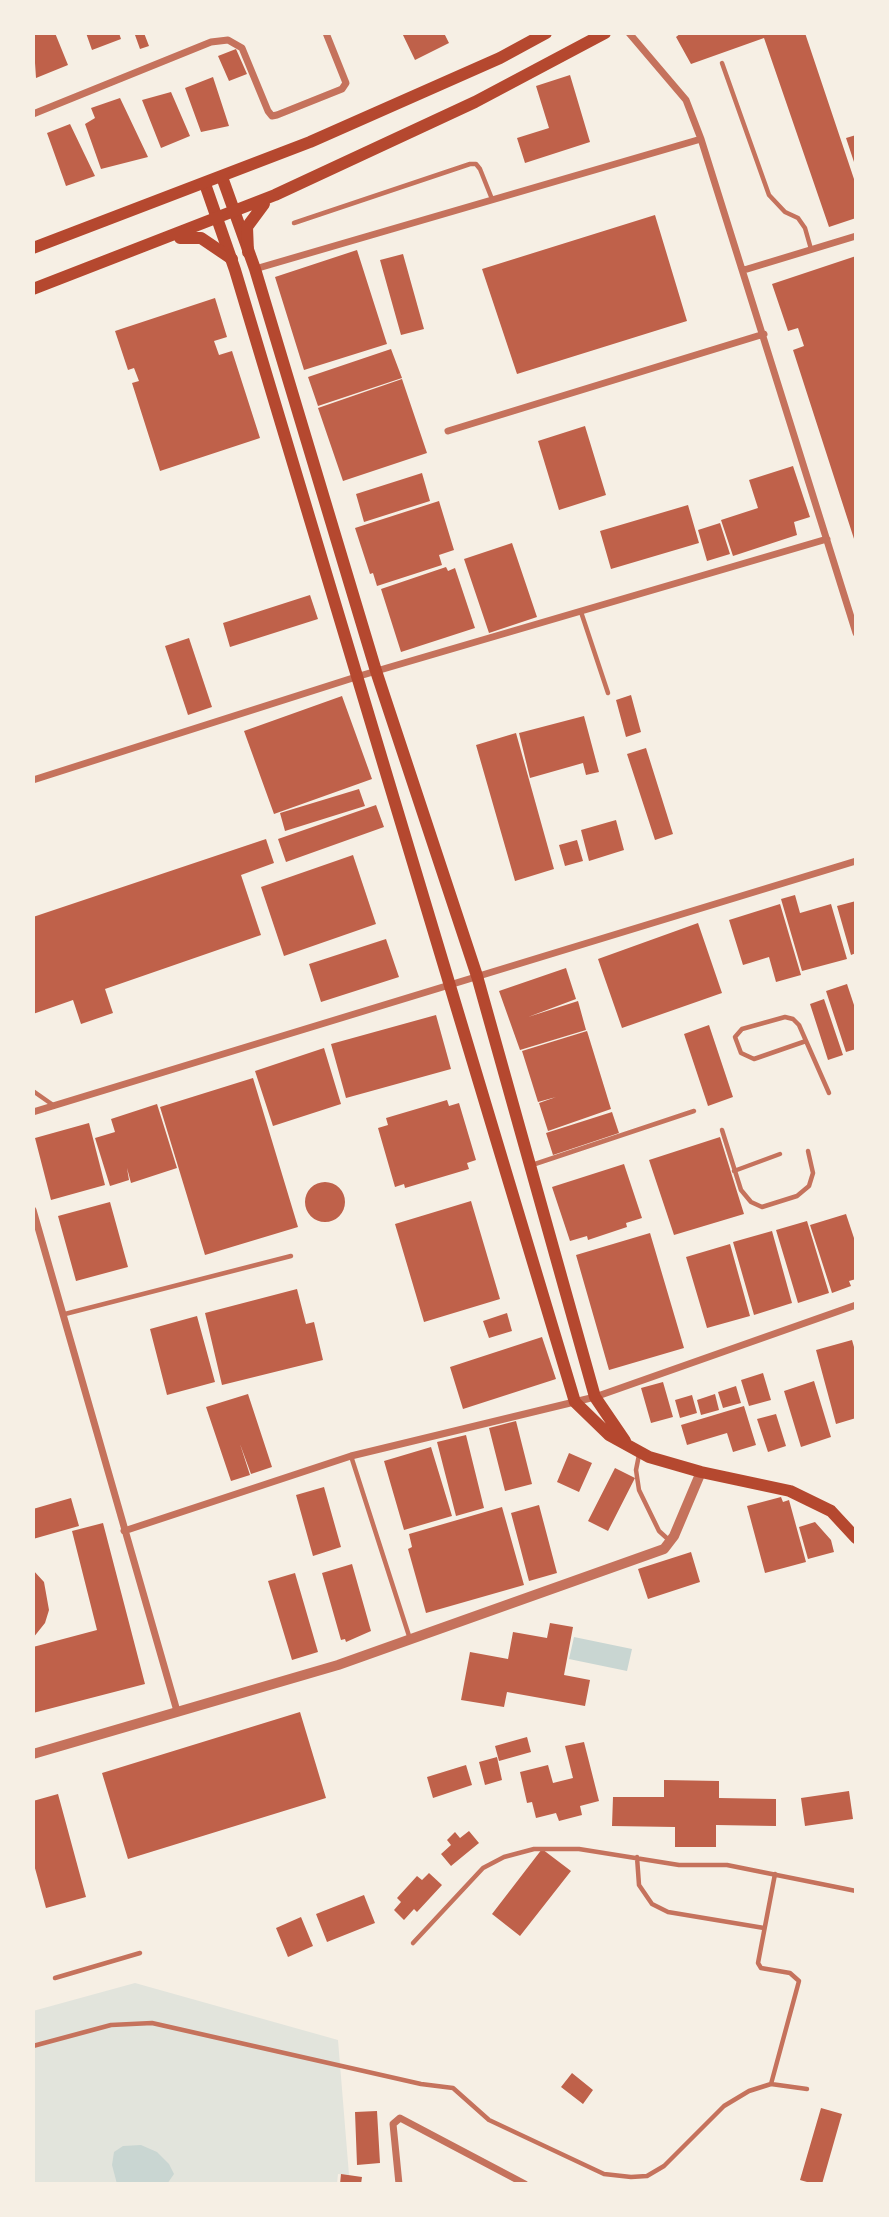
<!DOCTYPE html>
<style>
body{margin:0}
#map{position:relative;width:889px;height:2217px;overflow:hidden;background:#f6efe4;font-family:Figtree,sans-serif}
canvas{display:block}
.frame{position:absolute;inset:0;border:35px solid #f6efe4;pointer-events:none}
</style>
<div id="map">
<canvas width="889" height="2217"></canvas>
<div class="frame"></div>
</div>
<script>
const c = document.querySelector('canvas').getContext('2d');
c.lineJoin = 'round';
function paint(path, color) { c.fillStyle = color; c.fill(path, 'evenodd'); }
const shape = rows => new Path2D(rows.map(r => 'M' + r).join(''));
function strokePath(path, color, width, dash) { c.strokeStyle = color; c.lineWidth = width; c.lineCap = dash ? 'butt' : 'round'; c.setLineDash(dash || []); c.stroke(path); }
paint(shape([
 [135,1983,338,2040,349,2175,338,2174,337,2184,33,2184,33,2011]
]), '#e2e4dc');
paint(shape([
 [574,1637,632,1649,627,1671,569,1659],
 [141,2145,157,2152,169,2164,174,2174,167,2184,117,2184,112,2165,114,2152,123,2146]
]), '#c9d6d2');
paint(shape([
 [33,33,55,33,68,65,36,78],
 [86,33,119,33,121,39,92,50],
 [140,33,144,33,149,46,140,49,135,35],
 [402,33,444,33,449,43,415,60],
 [681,33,805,33,856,185,856,218,829,227,764,38,691,64,676,37],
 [236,49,247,74,229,81,218,56],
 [570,75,590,142,525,163,517,138,549,128,536,86],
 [213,77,229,126,201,132,185,88],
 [171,92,190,136,161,148,142,100],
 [120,98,148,157,101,169,85,124,95,118,91,108],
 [70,124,95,176,66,186,47,133],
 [856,135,856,165,855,165,846,138],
 [655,215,687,321,517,374,482,269],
 [357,250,387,344,304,370,275,277],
 [403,254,424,329,401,335,380,260],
 [856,256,856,542,855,542,793,350,804,346,798,328,788,331,772,284],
 [215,298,227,337,214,341,219,355,232,351,260,438,160,471,132,383,139,381,134,368,128,370,115,331],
 [391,349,402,378,318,406,308,377],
 [402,379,427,453,343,481,318,408],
 [585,426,606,495,559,510,538,441],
 [793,466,810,517,794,522,797,535,733,556,721,520,758,508,749,480],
 [422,473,430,501,364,522,356,494],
 [439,501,454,550,439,555,442,565,377,586,373,573,370,574,355,528],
 [688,505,699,543,611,569,600,531],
 [720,523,730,554,707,561,698,530],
 [512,543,537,617,489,633,464,559],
 [446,567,448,571,455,568,475,628,401,652,381,589],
 [310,595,318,619,230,647,223,623],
 [189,638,212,707,188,715,165,646],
 [631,695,641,732,626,737,616,700],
 [342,696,372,779,274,814,244,731],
 [584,716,599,772,586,775,583,763,530,778,519,733],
 [516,733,554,869,515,881,476,745],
 [646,748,673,834,655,840,627,754],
 [359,789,365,806,285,831,280,813],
 [376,805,384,827,286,862,278,839],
 [616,820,624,850,589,861,581,830],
 [266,839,274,863,241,875,261,935,105,989,113,1013,81,1024,73,1000,33,1014,33,917],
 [577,840,583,861,565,866,559,845],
 [353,855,376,924,284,956,261,887],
 [795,895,800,913,831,904,847,959,802,971,781,899],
 [856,901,856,953,851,955,837,906],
 [780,904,801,975,776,982,769,957,743,965,729,920],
 [698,923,722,993,622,1028,598,959],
 [386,939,399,977,321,1002,309,964],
 [566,968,576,999,528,1017,578,1001,586,1030,520,1050,499,991],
 [847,984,856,1011,856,1049,846,1052,826,991],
 [824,999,843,1055,828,1060,810,1004],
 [436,1015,451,1069,346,1098,331,1044],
 [709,1025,733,1097,708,1106,684,1034],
 [587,1031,611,1109,548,1131,539,1103,556,1097,538,1102,522,1051],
 [324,1048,341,1104,273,1126,255,1071],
 [253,1078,298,1227,205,1255,160,1107],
 [447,1100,449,1106,459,1103,476,1160,467,1163,469,1169,405,1188,404,1184,395,1187,378,1128,388,1125,386,1118],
 [157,1104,177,1168,131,1183,127,1168,129,1180,110,1186,95,1138,115,1132,111,1119],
 [612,1112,619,1133,553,1155,546,1133],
 [89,1123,105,1185,51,1200,35,1138],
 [720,1137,744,1214,674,1235,649,1160],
 [624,1164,642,1218,626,1223,627,1227,588,1240,587,1236,570,1241,552,1187],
 '305 1202a20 20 0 1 1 40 0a20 20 0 1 1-40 0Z',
 [471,1201,500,1299,424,1322,395,1224],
 [110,1202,128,1267,76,1281,58,1216],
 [846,1214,856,1244,856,1279,849,1281,851,1286,832,1293,810,1225],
 [807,1221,829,1293,798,1303,776,1230],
 [772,1231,792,1303,754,1315,733,1242],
 [650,1233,684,1348,609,1370,576,1255],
 [730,1244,750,1316,707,1328,686,1257],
 [297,1289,306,1324,314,1322,323,1360,222,1385,205,1313],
 [507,1313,512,1331,489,1338,483,1321],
 [197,1316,215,1382,167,1395,150,1329],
 [542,1337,556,1379,463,1409,450,1367],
 [852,1340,856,1354,856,1418,836,1424,816,1350],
 [763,1373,771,1400,749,1406,741,1380],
 [814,1381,831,1437,801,1447,784,1391],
 [663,1382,673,1417,651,1423,641,1388],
 [736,1386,741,1403,723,1408,718,1392],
 [248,1394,272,1467,251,1474,240,1444,250,1475,231,1481,206,1407],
 [715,1394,719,1410,701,1415,697,1400],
 [692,1395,697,1413,680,1418,675,1400],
 [744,1406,756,1445,733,1452,727,1433,687,1445,681,1425],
 [776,1414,786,1446,768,1452,757,1419],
 [516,1421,532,1484,505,1491,489,1428],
 [466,1435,484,1508,456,1516,437,1442],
 [431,1447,452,1516,404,1530,384,1461],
 [569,1453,592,1463,579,1492,557,1482],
 [615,1468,635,1478,608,1531,588,1521],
 [324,1487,341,1547,313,1556,296,1495],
 [781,1497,783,1502,789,1500,806,1562,765,1573,747,1506],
 [71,1498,79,1526,33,1539,33,1509],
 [539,1505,557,1573,529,1581,511,1513],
 [502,1507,524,1585,426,1613,408,1549,412,1547,409,1534],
 [815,1522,831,1540,834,1552,808,1559,799,1527],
 [103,1523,145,1684,33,1713,33,1647,97,1630,72,1531],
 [691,1552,700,1582,648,1599,638,1569],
 [352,1564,371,1631,346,1642,345,1639,341,1640,322,1573],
 [33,1570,44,1582,49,1610,45,1623,33,1638],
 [295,1573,318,1652,292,1660,268,1581],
 [550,1623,573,1627,564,1675,590,1680,585,1706,507,1692,504,1707,461,1700,470,1652,508,1659,513,1632,547,1638],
 [300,1712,326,1798,128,1859,102,1773],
 [527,1737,531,1752,499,1761,495,1746],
 [584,1742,599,1801,580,1806,582,1815,559,1821,556,1813,536,1818,532,1802,527,1803,520,1772,548,1765,553,1783,573,1778,565,1746],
 [497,1757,502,1780,485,1785,479,1762],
 [466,1765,472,1785,433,1798,427,1777],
 [664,1780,719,1781,719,1798,776,1799,776,1826,716,1825,716,1847,675,1847,675,1827,612,1826,613,1797,664,1797],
 [849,1791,853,1819,805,1826,801,1798],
 [58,1794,86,1897,46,1908,33,1861,33,1801],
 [469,1831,479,1843,451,1866,441,1854,451,1845,447,1840,455,1832,460,1838],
 [542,1849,571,1871,520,1936,492,1914],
 [429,1873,442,1885,417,1912,414,1909,404,1920,394,1910,401,1902,397,1898,417,1876,422,1880],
 [364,1895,375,1923,327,1942,316,1914],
 [301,1917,313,1946,288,1957,276,1928],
 [572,2073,593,2090,583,2104,561,2087],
 [821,2108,842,2114,822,2184,814,2184,800,2180],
 [377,2111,380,2163,357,2165,355,2112],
 [341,2174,362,2177,361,2184,340,2184]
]), '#bf614a');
strokePath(shape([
 [722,63,769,195,785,212,798,218,805,228,811,249],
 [294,223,470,164,476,164,480,169,492,199],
 [581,612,608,693],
 [806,1041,754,1059,741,1053,735,1037,742,1029,785,1017,793,1019,799,1025,829,1093],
 [33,1091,53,1105],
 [722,1130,741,1190,751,1202,762,1207,797,1196,809,1186,813,1173,808,1151],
 [532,1165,694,1111],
 [734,1171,780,1154],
 [65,1314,291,1256],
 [639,1455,636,1470,639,1490,659,1531,670,1541],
 [351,1456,410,1639],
 [637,1857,639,1885,652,1904,668,1912,764,1928],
 [413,1943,483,1868,504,1857,534,1849,579,1849,679,1865,727,1865,856,1891],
 [55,1978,140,1953],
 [33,2046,111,2025,152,2023,421,2084,453,2088,489,2120,604,2174,631,2177,647,2176,664,2166,724,2106,749,2091,771,2084,807,2089],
 [771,2084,799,1981,790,1973,761,1968,758,1963,775,1874]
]), '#c5725c', 4.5);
strokePath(shape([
 [629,33,686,100,701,139,856,633],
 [33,114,211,42,228,40,242,48,268,111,272,116,277,115,342,89,346,83,326,33],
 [255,269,701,139],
 [744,270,856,236],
 [448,431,764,334],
 [33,780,356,677,827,539],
 [33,1112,856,861],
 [33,1210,177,1711],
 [124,1531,351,1456,595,1397,856,1305],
 [399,2184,393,2124,400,2118,525,2184]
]), '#c5725c', 7);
strokePath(shape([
 [33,1754,338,1665,664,1549,674,1536,701,1472]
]), '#c5725c', 10);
strokePath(shape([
 [222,177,255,269,376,671,477,976,595,1397,625,1441],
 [205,184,235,270,575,1402,609,1435,649,1457,701,1472,790,1491,831,1511,856,1538]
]), '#b5482f', 12);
strokePath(shape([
 [180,238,201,238,232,259],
 [33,248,310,142,500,58,546,33],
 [248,252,247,227,264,204],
 [33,289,275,195,475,102,605,33]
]), '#b5482f', 12);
</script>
